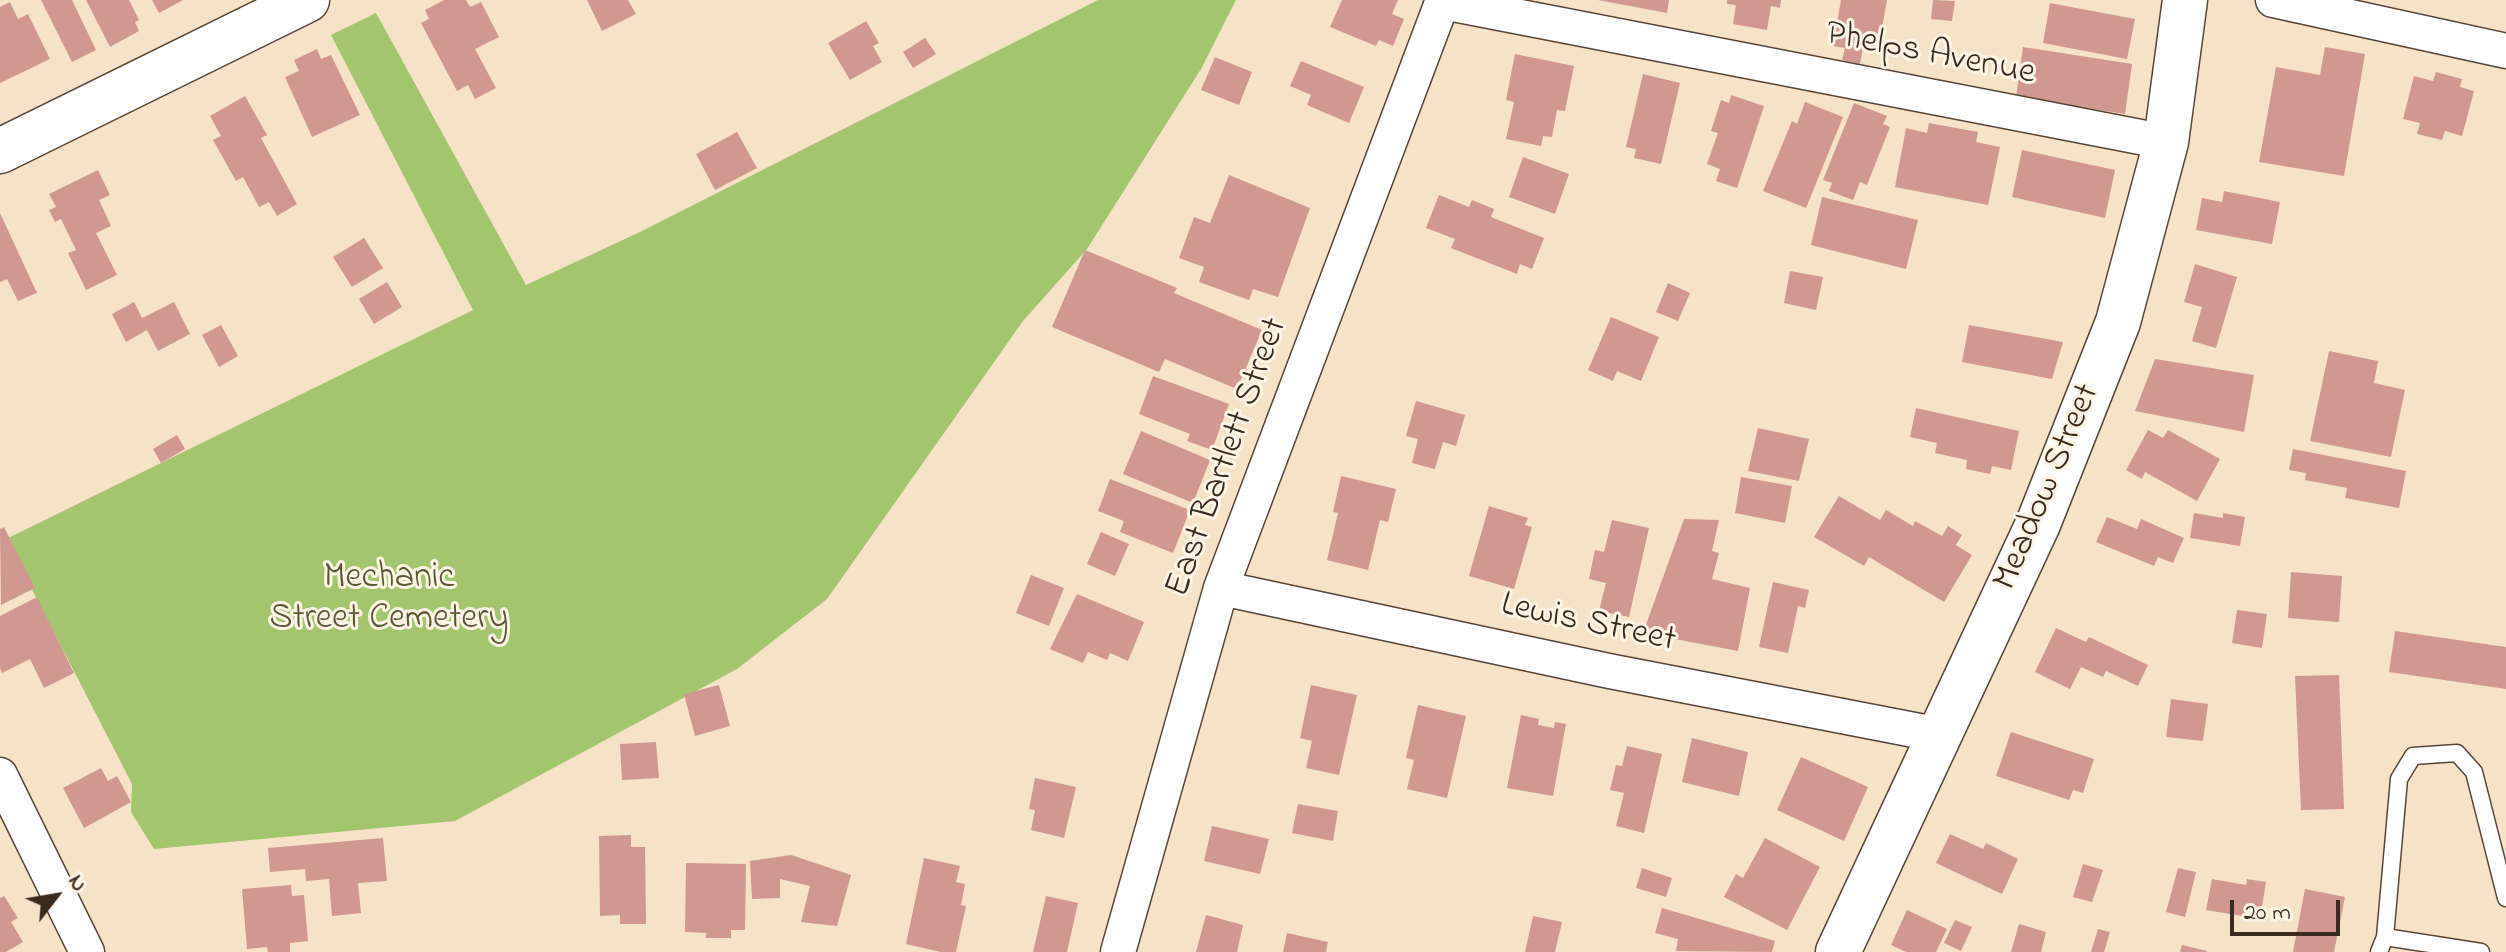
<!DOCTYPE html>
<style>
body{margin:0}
#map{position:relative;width:2506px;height:952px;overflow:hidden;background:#f5e2c7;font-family:"Indie Flower",sans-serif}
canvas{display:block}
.north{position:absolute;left:16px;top:856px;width:80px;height:80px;-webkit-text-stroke:6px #fcf5e5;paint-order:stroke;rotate:59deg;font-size:22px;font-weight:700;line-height:32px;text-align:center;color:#3b2a1e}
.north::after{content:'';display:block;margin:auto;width:28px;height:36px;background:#3b2a1e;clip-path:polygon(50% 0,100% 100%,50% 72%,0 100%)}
.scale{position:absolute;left:2230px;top:900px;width:110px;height:36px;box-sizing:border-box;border:4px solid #3b2a1e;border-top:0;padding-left:10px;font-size:24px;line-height:28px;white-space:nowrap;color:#3b2a1e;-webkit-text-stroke:6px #fcf5e5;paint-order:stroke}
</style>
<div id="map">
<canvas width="2506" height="952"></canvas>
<div class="north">N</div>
<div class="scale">20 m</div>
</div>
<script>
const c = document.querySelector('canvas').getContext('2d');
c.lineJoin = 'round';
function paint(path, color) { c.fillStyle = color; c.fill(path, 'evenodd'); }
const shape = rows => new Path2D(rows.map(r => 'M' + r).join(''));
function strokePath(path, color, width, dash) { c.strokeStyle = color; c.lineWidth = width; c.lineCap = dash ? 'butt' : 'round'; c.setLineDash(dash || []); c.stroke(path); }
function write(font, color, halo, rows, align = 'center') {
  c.font = font + ' "Indie Flower",sans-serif'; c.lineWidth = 6; c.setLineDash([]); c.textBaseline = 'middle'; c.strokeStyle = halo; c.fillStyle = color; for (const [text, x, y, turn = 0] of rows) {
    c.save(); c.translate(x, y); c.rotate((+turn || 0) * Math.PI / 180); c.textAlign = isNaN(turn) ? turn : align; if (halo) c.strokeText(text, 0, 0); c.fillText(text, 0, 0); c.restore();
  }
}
paint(shape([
 [1098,0,1236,0,1201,69,1087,249,1023,321,827,599,737,669,455,821,154,849,131,812,132,784,6,539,473,310,331,35,376,13,526,285,640,232]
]), '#a2c56e');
paint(shape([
 [41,0,72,0,96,50,72,62],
 [86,0,129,0,139,20,135,22,139,31,110,47],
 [152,0,183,0,159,13],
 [444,0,466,0,470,7,481,2,499,37,475,49,496,88,475,99,468,85,457,91,421,23,429,19,425,10],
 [587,0,628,0,636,14,602,31],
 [1342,0,1398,0,1392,14,1404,19,1393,46,1379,40,1376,46,1330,27],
 [1598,0,1669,0,1667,13],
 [1727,0,1781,0,1780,8,1771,6,1767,30,1733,24,1736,5,1727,4],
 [1841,0,1887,0,1878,50,1863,47,1860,64,1842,60,1845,48,1833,46],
 [1933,0,1955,1,1952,21,1931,19],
 [10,2,18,19,28,14,50,59,0,83,0,7],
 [2050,3,2135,19,2127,59,2043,43],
 [866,21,879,43,873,46,882,62,850,80,828,43],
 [925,38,936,54,913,68,903,52],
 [2023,47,2132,64,2125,114,2016,97],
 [2325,47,2365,54,2344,176,2259,162,2276,67,2320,75],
 [317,49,321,59,331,55,360,115,312,137,285,77,299,71,294,60],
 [1515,54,1574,66,1565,111,1557,110,1552,137,1543,136,1541,146,1506,139,1514,102,1506,100],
 [1215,57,1252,72,1239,105,1201,90],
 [1301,61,1364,87,1349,123,1307,105,1311,95,1290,86],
 [2436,72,2462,79,2460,87,2474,91,2462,136,2445,131,2442,140,2417,134,2420,123,2403,119,2414,76,2433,81],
 [1643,74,1680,83,1661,164,1634,158,1636,149,1626,147],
 [1731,95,1764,106,1737,188,1716,181,1720,169,1707,164,1718,133,1711,131,1721,100,1729,103],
 [245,96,267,135,261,138,297,204,277,216,269,202,259,207,243,177,236,181,213,140,221,136,210,116],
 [1805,102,1843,117,1806,208,1763,191,1792,121,1797,124],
 [1854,103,1887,116,1883,124,1890,127,1867,185,1860,182,1853,200,1829,191,1832,183,1823,180],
 [1929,123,1978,132,1976,142,2000,147,1988,205,1895,187,1906,128,1927,133],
 [737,132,757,168,715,190,696,154],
 [2022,150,2115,170,2105,218,2012,197],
 [1523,157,1569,174,1555,214,1509,197],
 [98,170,110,195,99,200,111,226,96,233,117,275,86,290,68,253,76,250,61,219,55,222,49,210,56,207,49,194],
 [1229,175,1310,208,1278,297,1253,289,1249,300,1199,282,1204,267,1179,258,1194,217,1210,223],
 [2224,191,2280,202,2272,244,2196,230,2202,198,2222,202],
 [1439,195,1469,207,1472,200,1494,209,1491,217,1544,238,1532,269,1520,264,1517,274,1451,248,1455,239,1426,228],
 [1822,197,1918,220,1906,269,1811,245],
 [0,213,37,293,18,301,7,279,0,282],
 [364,238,383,268,352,287,333,257],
 [1085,250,1177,288,1174,293,1262,330,1237,389,1165,359,1159,372,1052,327],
 [2195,264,2237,277,2216,348,2192,341,2202,307,2184,302],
 [1790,271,1823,277,1816,310,1784,303],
 [387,282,402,307,374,324,359,299],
 [1668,283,1690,293,1678,321,1656,312],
 [134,302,142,318,174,302,190,334,158,351,147,330,126,342,112,314],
 [1611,317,1659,337,1641,381,1617,371,1613,381,1588,370],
 [221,325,238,356,219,367,202,335],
 [1969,325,2063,342,2052,379,1962,362],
 [2329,351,2378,361,2374,383,2405,390,2391,457,2310,441],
 [2155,359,2254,375,2244,432,2135,411],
 [1153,376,1229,404,1212,450,1187,441,1190,434,1139,414],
 [1416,401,1465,415,1456,446,1443,442,1435,469,1412,463,1418,439,1406,436],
 [1916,408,2019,431,2011,470,1992,466,1990,474,1966,469,1967,460,1935,453,1937,443,1910,437],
 [1758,428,1809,439,1799,481,1748,471],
 [2148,430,2163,438,2168,430,2220,459,2197,501,2145,472,2142,479,2126,470],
 [1141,431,1210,460,1193,503,1123,474],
 [177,435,185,449,161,463,153,449],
 [2293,449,2406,471,2399,508,2345,498,2347,488,2305,480,2306,473,2289,470],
 [1341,476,1396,489,1388,522,1380,520,1368,570,1327,560,1338,513,1333,512],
 [1741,477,1792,486,1785,523,1735,513],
 [1110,479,1190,510,1173,553,1120,532,1124,521,1098,511],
 [1839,496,1880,520,1886,510,1913,526,1915,521,1942,536,1948,526,1962,535,1956,545,1972,555,1944,602,1869,557,1864,566,1814,537],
 [1489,506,1528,518,1525,525,1532,527,1514,589,1469,576],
 [2194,513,2223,518,2223,513,2245,517,2240,546,2190,538],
 [2107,517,2137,529,2141,519,2184,538,2173,563,2158,557,2154,566,2096,542],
 [1684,519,1719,520,1712,551,1719,553,1712,579,1750,588,1738,651,1643,633],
 [1612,520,1649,528,1629,617,1599,611,1606,583,1589,579,1595,550,1604,552],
 [4,527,35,588,1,605,0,529],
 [1101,532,1129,544,1115,576,1087,564],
 [2291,572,2342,576,2339,622,2288,618],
 [1031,575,1064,588,1049,626,1016,613],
 [1773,582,1809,590,1805,608,1798,606,1788,653,1759,647],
 [1077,594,1144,622,1128,661,1110,653,1107,660,1088,652,1083,663,1050,649],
 [37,597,74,673,44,688,30,659,2,673,0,668,0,616],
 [2237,610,2267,614,2262,648,2232,643],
 [2056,628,2086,642,2089,637,2148,665,2138,686,2106,671,2103,677,2081,667,2070,689,2035,672],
 [2395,631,2506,647,2506,689,2389,672],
 [2339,675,2344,809,2301,810,2295,676],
 [719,685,730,726,695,736,684,694],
 [1311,685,1357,695,1339,775,1306,768,1312,741,1300,738],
 [2171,699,2208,704,2203,741,2166,737],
 [1418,705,1466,716,1447,798,1407,789,1414,760,1406,758],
 [1521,715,1539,719,1538,725,1554,728,1555,722,1566,724,1553,796,1507,788],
 [2011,732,2094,759,2083,793,2073,790,2069,800,1996,776],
 [1692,738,1748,752,1739,796,1682,782],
 [656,742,659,778,622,780,620,744],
 [1627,746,1662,754,1644,833,1616,826,1624,793,1610,790,1616,765,1622,766],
 [1801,757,1868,787,1844,841,1777,810],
 [101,768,108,781,117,776,131,802,84,828,63,788],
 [1035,778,1076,787,1064,838,1031,830,1035,810,1029,809],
 [1298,804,1338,811,1333,841,1292,833],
 [1212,826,1269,839,1260,874,1204,861],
 [1950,834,1983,849,1986,843,2018,859,2002,894,1936,863],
 [631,835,631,847,645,847,646,924,620,924,620,915,600,916,599,836],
 [383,838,387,881,358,883,361,913,332,916,329,879,306,881,305,869,270,872,268,848],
 [1765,838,1820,867,1787,930,1724,897,1736,874,1743,878],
 [791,855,851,875,837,926,801,922,810,886,780,879,780,898,752,899,750,861],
 [924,858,960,866,956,882,965,884,961,905,966,906,956,952,941,952,906,944],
 [686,863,746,864,745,930,731,930,731,938,706,938,706,933,685,932],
 [2083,864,2103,870,2092,902,2073,897],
 [1642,868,1672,878,1666,897,1636,888],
 [2178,868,2196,872,2185,917,2166,912],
 [2212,879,2246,885,2247,879,2266,882,2260,919,2206,910],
 [291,885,292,896,304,895,308,941,290,943,290,952,268,952,267,947,247,949,242,889],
 [2305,889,2345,897,2334,952,2293,952],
 [4,896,18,918,11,922,23,942,6,952,0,952,0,898],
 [1046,896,1078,903,1067,952,1033,952],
 [1662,908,1775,941,1772,952,1676,951,1678,939,1655,933],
 [1907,910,1947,929,1936,952,1906,952,1891,945],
 [1206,915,1243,925,1237,952,1196,952],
 [1533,916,1562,922,1555,952,1525,952],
 [1955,920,1972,927,1961,951,1944,943],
 [2019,924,2046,932,2041,952,2011,952],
 [2098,929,2110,932,2104,952,2091,952],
 [1287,933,1328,942,1326,952,1283,952],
 [2182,945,2207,951,2206,952,2180,952]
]), '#d19891');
const lane = shape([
 [2385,937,2481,952],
 [2379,952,2385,937,2399,779,2413,756,2457,753,2474,772,2506,898]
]);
const street = shape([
 [2273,0,2506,51],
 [1443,2,2166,142],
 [1221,588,1609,671,1940,735],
 [0,775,87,952],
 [1118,952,1221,588,1443,0]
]);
const secondary = shape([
 [0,151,307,0],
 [1838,952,2038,524,2118,322,2166,142,2185,0]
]);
strokePath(lane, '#574637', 19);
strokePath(street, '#574637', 37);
strokePath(secondary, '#574637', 47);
strokePath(lane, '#fff', 16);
strokePath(street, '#fff', 34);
strokePath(secondary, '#fff', 44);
write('36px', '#3b2a1e', '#fcf5e5', [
 ["Phelps Avenue",1930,56,11],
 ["East Bartlett Street",1229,458,-70],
 ["Meadow Street",2049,488,-67],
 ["Lewis Street",1588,625,12]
]);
write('36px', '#5a5836', '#fcf5e5', [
 ["Mechanic",389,580],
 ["Street Cemetery",389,621]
]);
</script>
